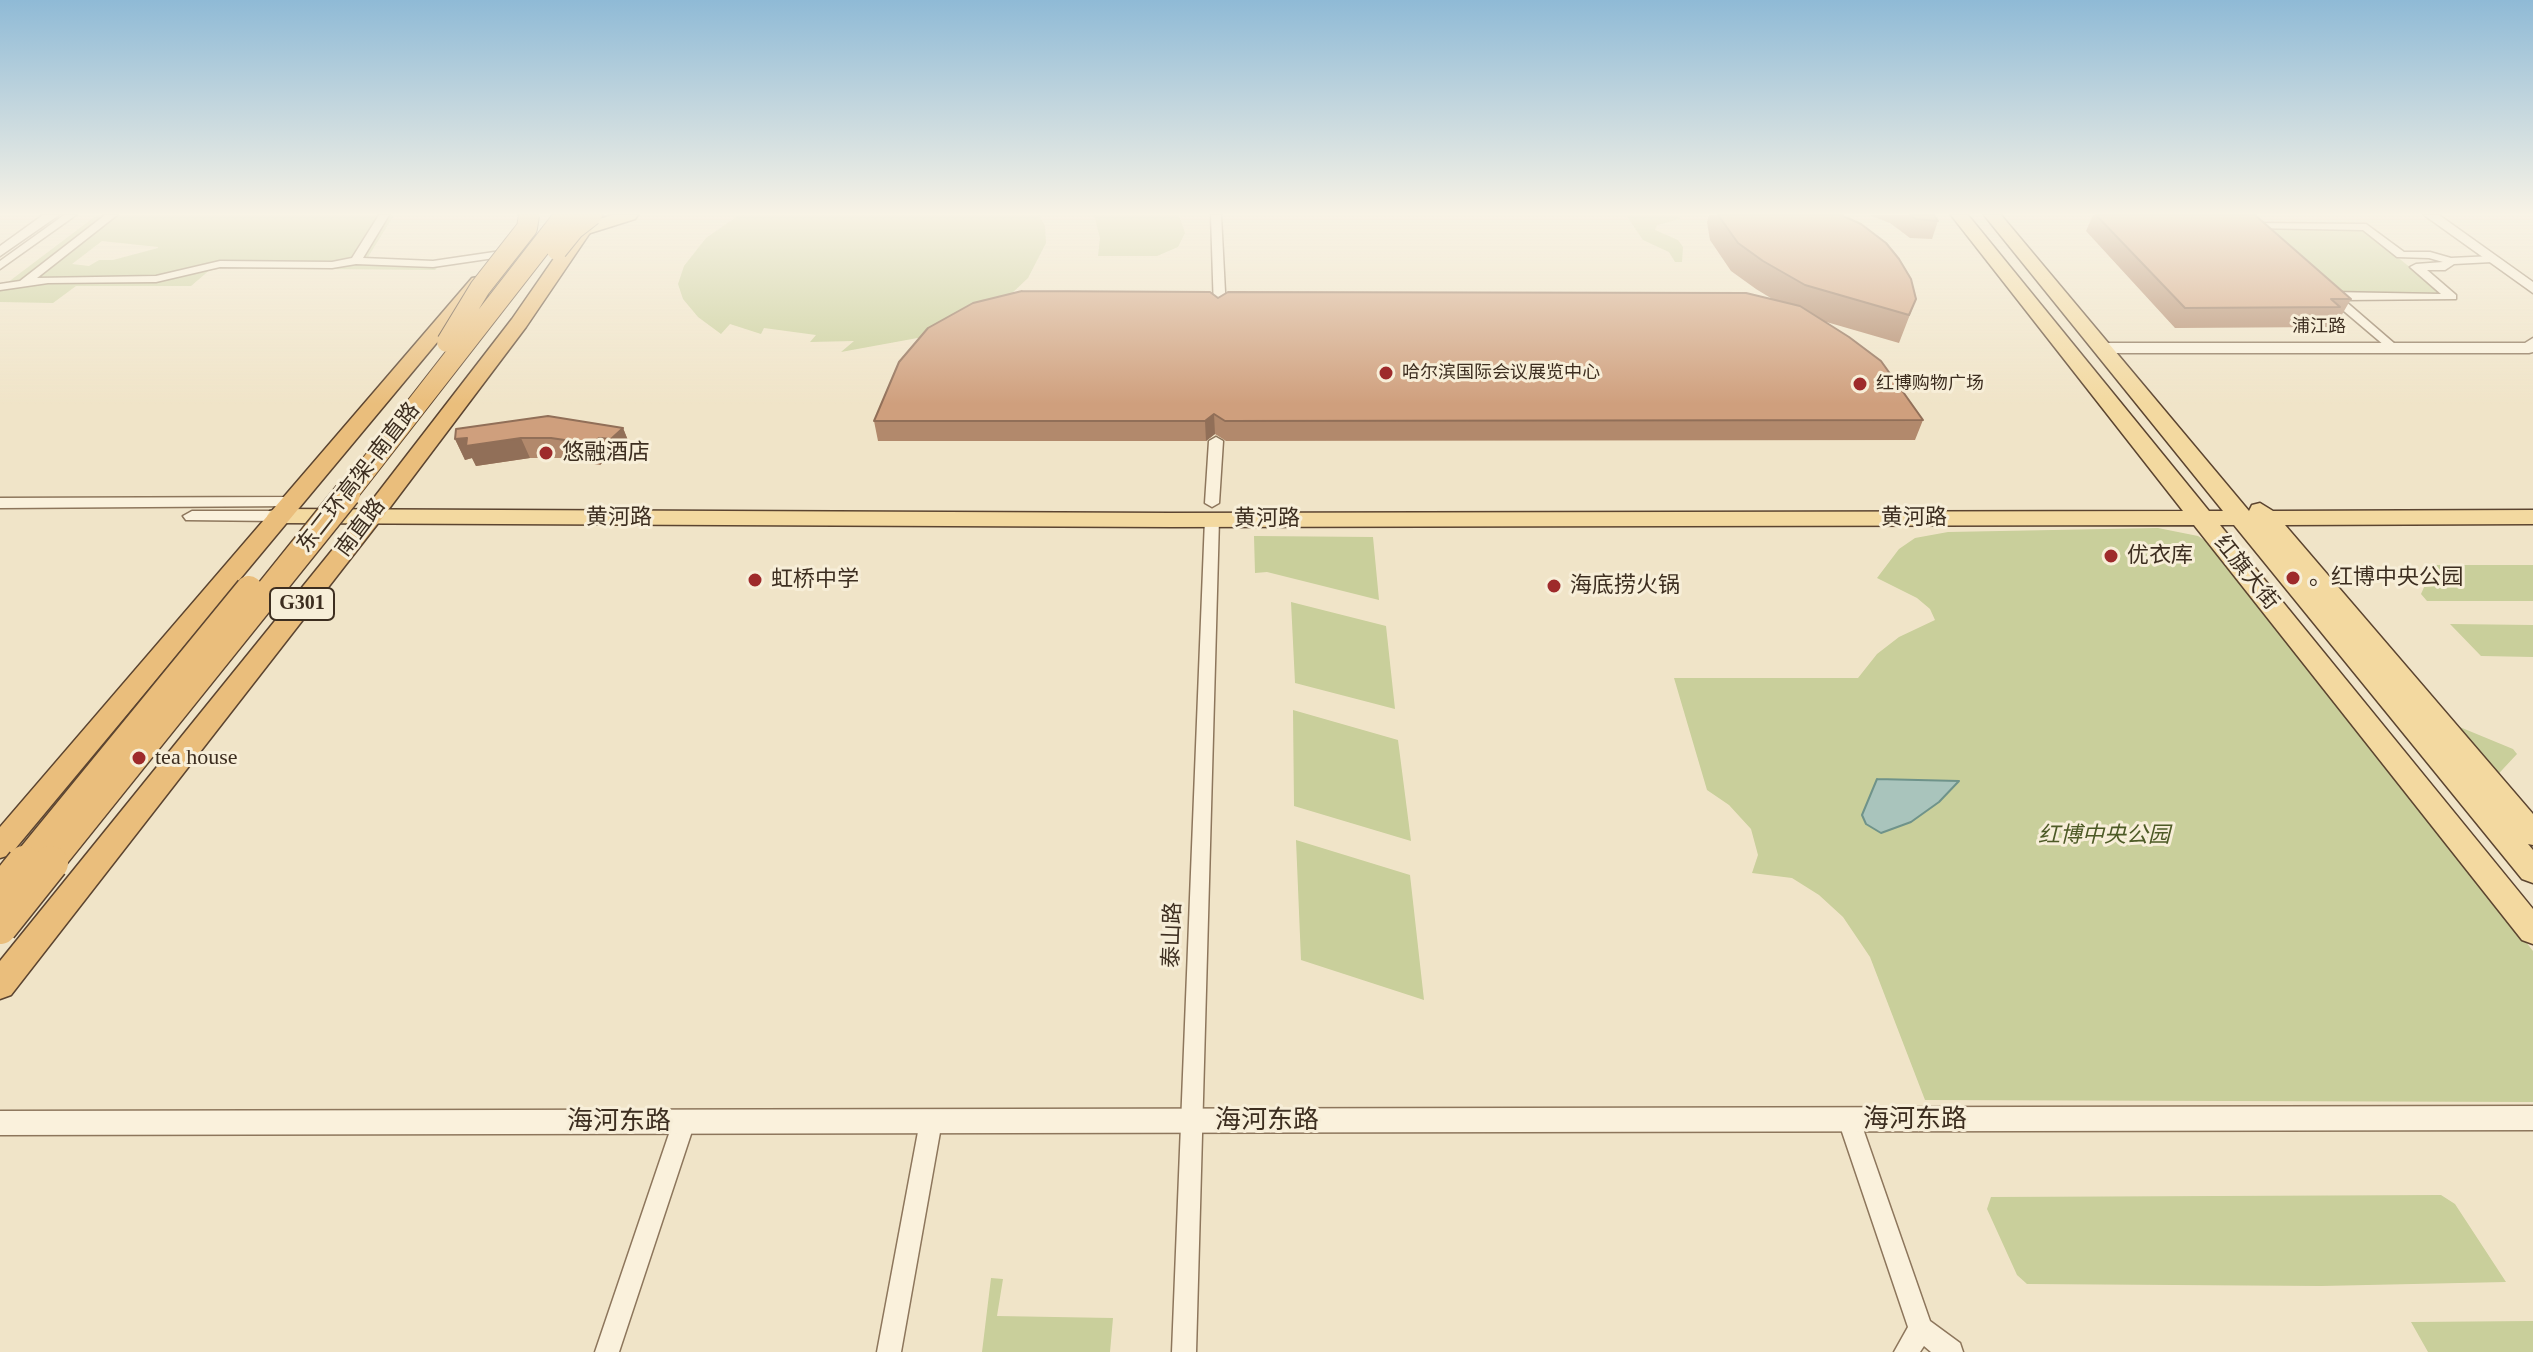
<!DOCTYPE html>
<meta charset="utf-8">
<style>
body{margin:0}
canvas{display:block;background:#f0e4c8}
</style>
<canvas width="2533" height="1352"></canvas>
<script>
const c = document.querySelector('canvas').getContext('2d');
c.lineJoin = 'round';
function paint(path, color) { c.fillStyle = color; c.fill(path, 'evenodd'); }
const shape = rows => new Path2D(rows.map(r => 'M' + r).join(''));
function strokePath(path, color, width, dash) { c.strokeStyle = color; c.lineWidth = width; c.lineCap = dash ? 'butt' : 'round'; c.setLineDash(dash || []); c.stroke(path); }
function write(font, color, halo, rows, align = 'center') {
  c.font = font + ' "Times New Roman","Noto Sans SC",serif'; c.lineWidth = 6; c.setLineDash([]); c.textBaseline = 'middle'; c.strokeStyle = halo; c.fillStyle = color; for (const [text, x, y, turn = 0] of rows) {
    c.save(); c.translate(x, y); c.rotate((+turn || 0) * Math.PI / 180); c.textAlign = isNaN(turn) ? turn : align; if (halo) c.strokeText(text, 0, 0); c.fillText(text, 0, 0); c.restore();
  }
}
paint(shape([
 [97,215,394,215,368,257,444,261,435,270,212,268,191,286,76,286,53,303,0,302,0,283,7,283],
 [102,241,158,247,158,248,113,260,99,260,89,266,72,264],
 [739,215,1039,215,1045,226,1046,243,1028,278,1009,296,923,337,841,352,854,341,810,342,816,335,764,328,761,334,730,324,721,334,698,317,683,299,678,284,684,266,706,238],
 [1094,215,1179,215,1185,233,1178,247,1157,256,1098,256,1100,238],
 [1626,215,1678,215,1680,219,1657,225,1655,230,1678,240,1683,247,1682,262,1675,262,1669,252,1643,240],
 [2264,229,2363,229,2444,295,2338,295],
 [2158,528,2198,536,2212,545,2533,951,2533,1102,1925,1100,1870,957,1843,917,1819,895,1792,878,1752,873,1758,855,1751,829,1729,805,1707,790,1674,678,1858,678,1877,654,1899,637,1935,620,1930,609,1917,598,1877,578,1899,549,1915,538,1948,532],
 [1254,536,1373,537,1379,600,1267,572,1255,573],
 [2434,565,2533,565,2533,601,2427,601,2421,594],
 [1291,602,1386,626,1395,709,1295,683],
 [2450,624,2533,625,2533,657,2481,656],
 [1293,710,1398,740,1411,841,1294,806],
 [2433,716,2513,749,2517,754,2489,784],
 [1296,840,1410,875,1424,1000,1301,960],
 [2441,1195,2455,1204,2506,1282,2321,1286,2027,1284,2017,1275,1987,1209,1991,1197],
 [991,1278,1003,1279,997,1316,1113,1318,1110,1352,982,1352],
 [2533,1321,2533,1352,2428,1352,2411,1322]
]), '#c9cf9b');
const water = shape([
 [1877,779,1959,781,1939,802,1911,822,1881,833,1866,824,1862,815,1877,779]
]);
paint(water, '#a9c4bc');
strokePath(water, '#6f938a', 2);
const minor = shape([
 [64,215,76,215,0,269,0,261,64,215],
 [105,215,117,215,37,278,156,276,220,261,332,262,352,258,379,215,389,215,363,258,433,261,501,251,506,254,501,257,433,267,356,264,332,268,220,267,156,282,48,283,0,290,0,284,20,281,105,215],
 [1211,215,1221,215,1226,311,1220,314,1214,311,1211,215],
 [2257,223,2366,224,2404,252,2430,252,2451,258,2492,256,2498,259,2492,262,2454,264,2445,270,2427,270,2456,295,2456,299,2344,300,2395,344,2397,347,2391,351,2325,295,2331,292,2441,294,2410,267,2416,264,2443,262,2429,258,2397,257,2363,230,2253,228,2252,226,2257,223],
 [1216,437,1223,441,1219,503,1212,507,1205,503,1209,441,1216,437],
 [1212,515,1219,519,1196,1352,1172,1352,1205,519,1212,515],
 [1849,1110,1857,1113,1860,1120,1930,1321,1960,1343,1963,1352,1931,1352,1924,1346,1920,1352,1894,1352,1908,1327,1838,1120,1841,1113,1849,1110],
 [931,1111,939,1114,942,1121,901,1352,877,1352,920,1121,923,1114,931,1111],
 [684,1112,692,1115,695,1122,619,1352,595,1352,673,1122,676,1115,684,1112]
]);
const tertiary = shape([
 [43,215,59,215,0,256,0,246,43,215],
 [2424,215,2439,215,2533,282,2533,293,2424,215],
 [2533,338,2533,352,2529,353,2102,353,2094,348,2102,343,2525,343,2533,338],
 [289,497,295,498,298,502,295,506,0,508,0,498,289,497],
 [192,511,278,511,287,516,278,521,186,520,183,516,192,511],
 [2533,1106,2533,1130,0,1135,0,1111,2533,1106]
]);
const primary = shape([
 [612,215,638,215,635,219,584,235,575,230,578,226,612,215],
 [1951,215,1968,215,2209,511,2223,511,1984,215,2001,215,2249,511,2252,505,2260,503,2273,511,2533,510,2533,524,2285,525,2533,814,2533,845,2528,844,2533,850,2533,883,2522,879,2234,525,2220,525,2533,909,2533,944,2522,940,2194,525,1171,527,278,523,270,521,267,516,270,511,278,509,1171,513,2183,511,1951,215]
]);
const trunk = shape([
 [584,215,602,215,526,327,379,522,11,995,0,999,0,961,363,512,512,319,584,215],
 [478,277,487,282,484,286,10,855,0,858,0,827,472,278,478,277]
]);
strokePath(minor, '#8d765c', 3);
strokePath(tertiary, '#8d765c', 3);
strokePath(primary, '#5b4430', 3);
strokePath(trunk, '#5b4430', 3);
paint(minor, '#faf1dc');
paint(tertiary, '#faf1dc');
paint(primary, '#f3d9a0');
paint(trunk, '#eabe7c');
const trunkBridgeFar2 = shape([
 [557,250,574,229,592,215],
 [447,342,480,288,527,228,529,215],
 [346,496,565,215]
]);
const trunkBridgeFar1 = shape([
 [23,865,249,589],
 [49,865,347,494]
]);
const trunkBridge = shape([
 [0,893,24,863],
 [0,927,51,863]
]);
strokePath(trunkBridgeFar2, '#5b4430', 22, []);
strokePath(trunkBridgeFar1, '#5b4430', 29, []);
strokePath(trunkBridge, '#5b4430', 37, []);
strokePath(trunkBridgeFar2, '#eabe7c', 20);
strokePath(trunkBridgeFar1, '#eabe7c', 26);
strokePath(trunkBridge, '#eabe7c', 34);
paint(shape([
 [1709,215,1841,215,1916,299,1899,343,1823,321,1923,420,1915,440,1226,441,1215,434,1206,441,878,441,874,421,1218,298,1774,300,1756,289,1731,271,1710,240,1707,222],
 [1869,215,1934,215,1938,221,1932,239,1910,238,1890,223],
 [2093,215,2255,215,2351,299,2340,318,2333,318,2328,327,2175,328,2086,231],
 [623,428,631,448,619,459,607,458,600,465,560,458,530,458,476,466,472,458,465,460,455,439]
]), '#b2896c');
paint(shape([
 [1214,414,1215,434,1206,441,1205,421],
 [623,428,631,448,619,459,611,439],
 [467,438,521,438,530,458,476,466,472,458,465,460,455,439],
 [599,438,607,458,600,465,592,444]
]), '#916f58');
const building = shape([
 [1718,215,1841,215,1861,224,1886,243,1899,259,1911,279,1916,299,1909,315,1805,285,1763,261,1738,243,1718,215],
 [1910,215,1934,215,1938,221,1916,219,1910,215],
 [2096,215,2255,215,2351,299,2331,299,2340,307,2185,308,2096,215],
 [1022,291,1210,292,1218,298,1228,292,1746,293,1800,306,1849,337,1881,361,1923,420,1225,421,1214,414,1205,421,874,421,899,362,928,328,973,303,1022,291],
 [548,416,623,428,611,439,599,438,592,444,551,438,521,438,466,446,467,438,455,439,456,429,548,416]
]);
paint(building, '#cf9f7d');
strokePath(building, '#916f58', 2);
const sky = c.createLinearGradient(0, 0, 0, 404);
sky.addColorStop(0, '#8fbad6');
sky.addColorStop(0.53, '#f8f3e6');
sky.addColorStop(1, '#f8f3e600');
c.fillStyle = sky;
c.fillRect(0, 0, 2533, 404);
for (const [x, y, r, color] of [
 [1386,373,8,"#9e2a2b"],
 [1860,384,8,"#9e2a2b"],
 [546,453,8,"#9e2a2b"],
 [2111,556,8,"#9e2a2b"],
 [2293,578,8,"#9e2a2b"],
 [755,580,8,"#9e2a2b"],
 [1554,586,8,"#9e2a2b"],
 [139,758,8,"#9e2a2b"]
]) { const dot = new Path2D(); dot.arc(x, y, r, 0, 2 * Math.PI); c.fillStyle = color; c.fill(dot); strokePath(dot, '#f7eed8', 3); }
write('18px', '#3d2e20', '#f7eed8', [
 ["浦江路",2319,327]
]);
write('18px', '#3d2e20', '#f7eed8', [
 ["哈尔滨国际会议展览中心",1402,373],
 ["红博购物广场",1876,384]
], 'left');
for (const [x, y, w] of [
 [302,604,64]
]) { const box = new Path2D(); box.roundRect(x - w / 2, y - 16, w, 32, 6); c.fillStyle = '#f7eed8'; c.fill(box); strokePath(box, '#3d2e20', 2); }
write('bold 20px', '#3d2e20', null, [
 ["G301",302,604]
]);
write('22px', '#3d2e20', '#f7eed8', [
 ["悠融酒店",562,453],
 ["优衣库",2127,556],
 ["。红博中央公园",2309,578],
 ["虹桥中学",771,580],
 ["海底捞火锅",1570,586],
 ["tea house",155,758]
], 'left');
write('22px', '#3d2e20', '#f7eed8', [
 ["东二环高架-南直路",359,478,-52],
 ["黄河路",619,518],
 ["黄河路",1914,518],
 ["黄河路",1267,519],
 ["南直路",361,528,-53],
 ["红旗大街",2246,573,51],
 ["泰山路",1173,935,-88]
]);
write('italic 22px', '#4d5a26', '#f7eed8', [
 ["红博中央公园",2104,836]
]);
write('26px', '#3d2e20', '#f7eed8', [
 ["海河东路",1915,1120],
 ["海河东路",1267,1121],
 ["海河东路",619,1122]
]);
</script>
